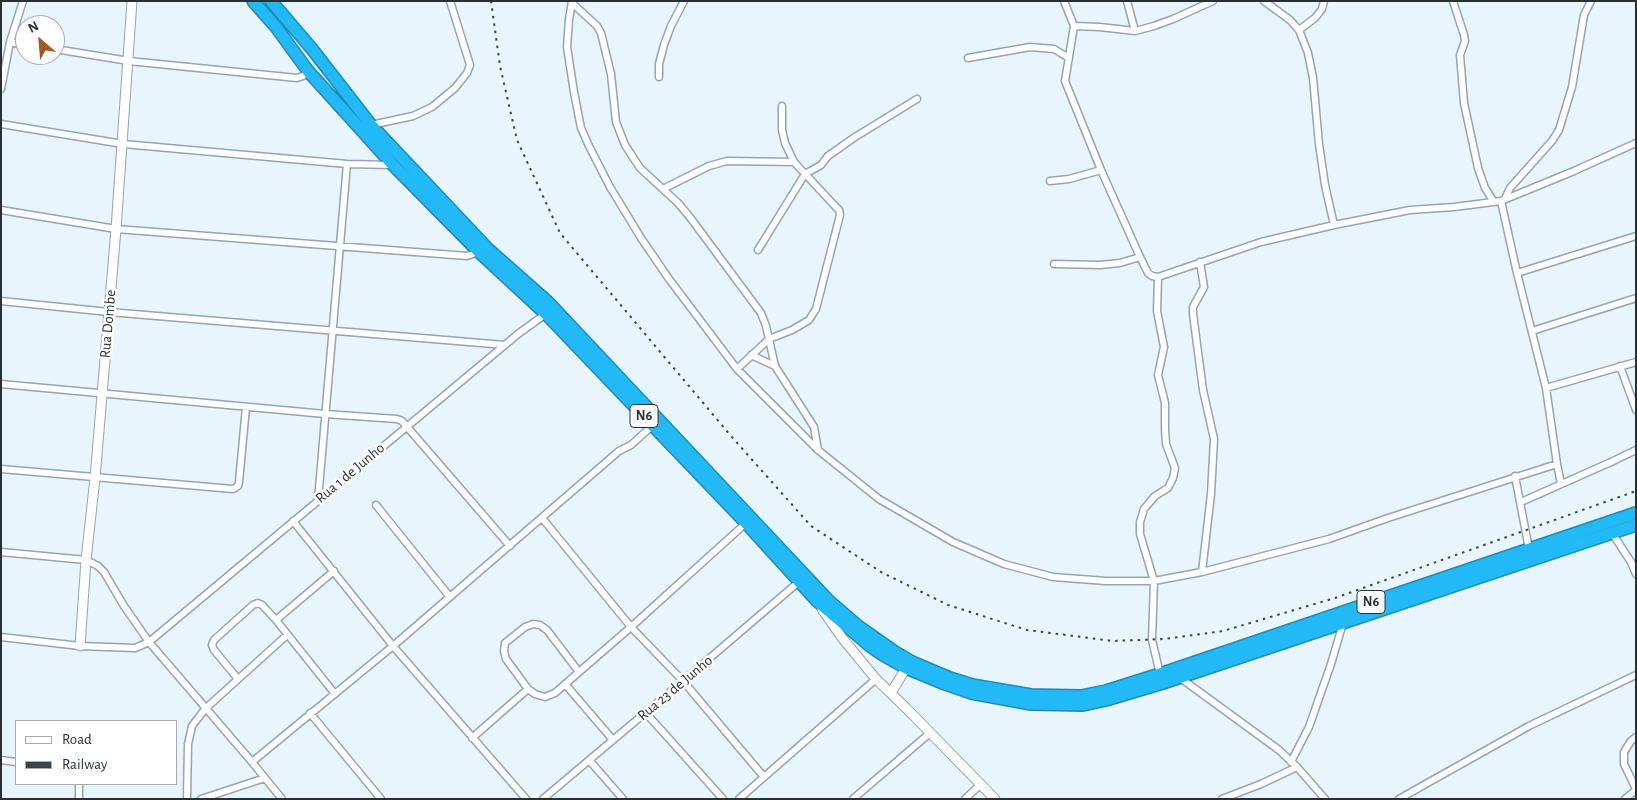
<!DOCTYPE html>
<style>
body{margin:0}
#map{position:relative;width:1637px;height:800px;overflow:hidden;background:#e9f5fd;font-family:"Alegreya Sans",sans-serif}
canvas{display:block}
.frame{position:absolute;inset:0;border:2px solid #283034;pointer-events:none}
.legend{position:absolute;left:15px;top:720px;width:162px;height:65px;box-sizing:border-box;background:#fff;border:1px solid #a9acae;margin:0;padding:6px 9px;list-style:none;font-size:15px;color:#283034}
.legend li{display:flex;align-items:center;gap:10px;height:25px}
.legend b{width:25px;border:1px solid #a9acae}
.north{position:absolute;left:15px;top:15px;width:50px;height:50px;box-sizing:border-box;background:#fff;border:1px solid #a9acae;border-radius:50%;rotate:333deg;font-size:14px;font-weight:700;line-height:20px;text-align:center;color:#283034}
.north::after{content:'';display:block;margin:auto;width:18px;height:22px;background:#9d592a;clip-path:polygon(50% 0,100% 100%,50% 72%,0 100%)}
</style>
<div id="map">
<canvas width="1637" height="800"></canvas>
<div class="frame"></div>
<ul class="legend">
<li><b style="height:6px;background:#fff"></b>Road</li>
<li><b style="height:6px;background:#3b4448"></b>Railway</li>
</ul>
<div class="north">N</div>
</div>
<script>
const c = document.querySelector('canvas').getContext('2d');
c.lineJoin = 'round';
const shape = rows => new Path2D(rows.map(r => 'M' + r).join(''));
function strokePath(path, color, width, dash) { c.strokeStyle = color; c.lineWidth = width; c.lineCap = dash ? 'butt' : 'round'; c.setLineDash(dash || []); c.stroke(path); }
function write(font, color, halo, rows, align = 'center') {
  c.font = font + ' "Alegreya Sans",sans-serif'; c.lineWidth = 5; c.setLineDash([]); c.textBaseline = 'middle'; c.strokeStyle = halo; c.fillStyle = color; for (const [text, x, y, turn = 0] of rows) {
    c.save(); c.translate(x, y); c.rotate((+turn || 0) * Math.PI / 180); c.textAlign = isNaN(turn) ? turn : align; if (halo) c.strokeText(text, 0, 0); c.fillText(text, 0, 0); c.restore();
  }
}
const street = shape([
 [572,1,569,20,567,47,574,92,581,128,589,146,610,187,641,238,669,279,737,369,818,450,879,499,953,542,1004,564,1053,577,1106,581,1154,581,1202,572,1329,539,1388,518,1557,464],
 [1064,1,1074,26,1100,27,1135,31,1154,26,1173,19,1213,1],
 [1127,1,1135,31],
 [1264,1,1290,20,1299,30,1308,53,1313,78,1319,144,1325,185,1334,225],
 [1453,1,1464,35,1465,41,1460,55,1464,103,1478,168,1485,188,1494,202],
 [572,3,597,26,601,33,611,74,616,122,625,145,640,168,678,203,689,216,761,313,766,326,775,366,814,427,818,450],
 [1074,26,1065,81,1101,170,1140,257,1148,273,1152,276,1158,277,1261,242,1334,225,1410,210,1454,207,1501,201,1574,171,1636,143],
 [1299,30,1315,18,1322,9,1324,1],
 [10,42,25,45],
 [55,49,129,61,297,78,303,76,308,71],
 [968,58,1030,47,1054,49,1069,58],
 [659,77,659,64,664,45,671,26,684,1],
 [1,89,10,42,23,1],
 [1,124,123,144,347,164,392,165],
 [371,125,413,116,432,107,455,88,467,73,470,65,450,1],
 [1050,181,1069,179,1101,170],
 [663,189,709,166,727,161,794,162],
 [1505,199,1510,188,1552,141,1559,130,1572,87,1584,15,1591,1],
 [1501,201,1517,273,1546,388,1557,464,1561,484],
 [1,210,116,229,467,256,473,254,478,251],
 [758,250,805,174,821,165,828,156,855,137,917,99],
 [1200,262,1204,287,1193,307,1193,314,1203,390,1214,439,1211,494,1202,572],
 [1054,264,1100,265,1120,263,1140,257],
 [1517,273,1636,236],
 [1158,277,1157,311,1164,347,1158,375,1165,403,1165,429,1166,444,1175,468,1173,478,1168,488,1155,496,1144,509,1140,522,1140,534,1154,581,1152,640,1160,674],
 [1,301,109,312,505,345],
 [1532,331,1636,298],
 [751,355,775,366],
 [1620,366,1636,410],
 [737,369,769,339,792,330,809,320,816,309,840,215,839,210,835,206,794,162,785,143,782,130,782,106],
 [1,384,325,414,397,419,402,421,510,546],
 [1546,388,1636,362],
 [1,469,233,489,238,486,239,482,246,407],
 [1515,476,1529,549],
 [318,500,347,164],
 [1521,502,1611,462,1636,450],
 [376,505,450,597],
 [542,518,631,627,683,681,764,777],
 [293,521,393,646,526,799],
 [1612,533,1631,562,1636,574],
 [1,552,86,560,98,566,104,572,124,606,149,642,252,762,282,799],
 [276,620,334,571],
 [1,637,80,646,135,648,149,642,518,334,547,313],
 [579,672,547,630,540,625,533,624,525,627,505,643,504,651,506,659,528,689,535,694,545,697,555,693,579,672,631,627,746,523],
 [1179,677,1279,750,1297,767,1325,799],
 [238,679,214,650,212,645,214,640,253,605,258,603,262,605,276,620,335,694],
 [565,684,613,740],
 [645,712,723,799],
 [310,713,381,799],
 [1636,737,1631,741,1624,752,1624,764,1636,789],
 [472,738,528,689],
 [1,760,16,762],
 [589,760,623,799],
 [252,762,393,646,619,451,631,445,652,426],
 [1291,762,1309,727,1331,664,1343,623],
 [79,784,79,799],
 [187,799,188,744,192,726,205,709,287,635],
 [201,799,265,778],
 [543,799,683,681,801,580],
 [739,799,876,679],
 [853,799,930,733],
 [965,799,981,784],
 [1222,799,1261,784,1297,767],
 [1399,799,1529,726,1636,675],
 [1625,799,1636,790]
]);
const secondary = shape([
 [822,609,843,639,876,679,907,709,995,799],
 [80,646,86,560,95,478,116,229,132,1],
 [891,693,906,668]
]);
const highway = shape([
 [253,1,276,27,308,71,393,165,478,251,546,314,746,523,817,601,870,646,883,655,906,668,945,684,971,693,1031,704,1083,705,1106,700,1163,683,1636,525],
 [271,1,312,49,371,125,488,249,548,302,829,601,858,626,895,652,912,662,950,678,972,685,1031,695,1081,696,1106,691,1160,674,1636,513]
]);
strokePath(street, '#93a6b1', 9);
strokePath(secondary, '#93a6b1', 11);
strokePath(highway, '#238ab3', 14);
strokePath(street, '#fff', 6);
strokePath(secondary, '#fff', 9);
strokePath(highway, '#21baf7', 11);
strokePath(shape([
 [491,1,500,66,517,140,560,233,731,436,811,526,881,572,948,605,1027,630,1113,641,1164,639,1223,631,1335,598,1636,491]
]), '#3b4448', 2, [2.5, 5]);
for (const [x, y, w] of [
 [644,416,28],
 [1371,602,28]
]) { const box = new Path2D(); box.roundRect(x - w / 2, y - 11.5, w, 23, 4); c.fillStyle = '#fff'; c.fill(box); strokePath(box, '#283034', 1); }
write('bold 14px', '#283034', null, [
 ["N6",644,416],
 ["N6",1371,602]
]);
write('15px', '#283034', '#fff', [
 ["Rua Dombe",108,324,-85],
 ["Rua 1 de Junho",350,473,-40],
 ["Rua 23 de Junho",675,688,-40]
]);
</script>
